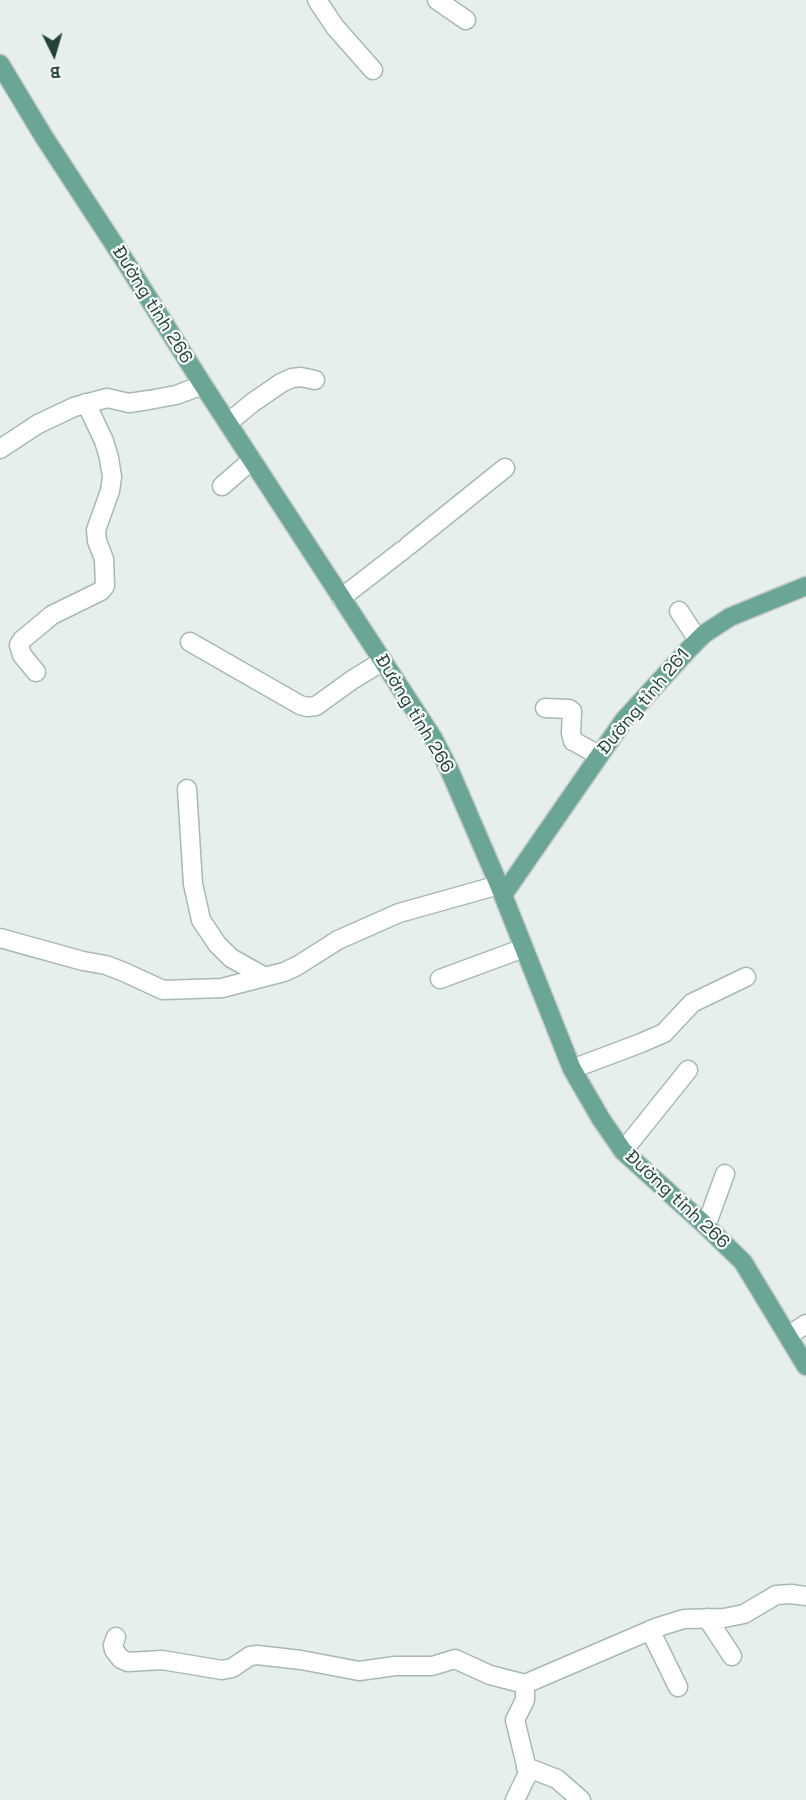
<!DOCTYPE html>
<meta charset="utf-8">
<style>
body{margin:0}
#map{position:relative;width:806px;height:1800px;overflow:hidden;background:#e6efeb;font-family:"Space Grotesk",sans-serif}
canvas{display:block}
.north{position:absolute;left:24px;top:24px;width:60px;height:60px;-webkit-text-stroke:4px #f7fbf9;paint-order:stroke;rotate:175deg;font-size:16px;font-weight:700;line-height:24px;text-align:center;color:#24423a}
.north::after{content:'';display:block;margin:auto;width:21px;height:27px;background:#24423a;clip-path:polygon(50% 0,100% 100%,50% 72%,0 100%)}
</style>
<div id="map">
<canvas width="806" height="1800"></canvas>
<div class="north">B</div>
</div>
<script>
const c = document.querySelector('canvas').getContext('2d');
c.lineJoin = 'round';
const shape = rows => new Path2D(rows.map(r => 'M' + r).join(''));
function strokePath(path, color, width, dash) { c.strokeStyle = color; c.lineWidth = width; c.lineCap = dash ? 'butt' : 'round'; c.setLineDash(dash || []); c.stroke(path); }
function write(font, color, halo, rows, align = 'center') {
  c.font = font + ' "Space Grotesk",sans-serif'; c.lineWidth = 4.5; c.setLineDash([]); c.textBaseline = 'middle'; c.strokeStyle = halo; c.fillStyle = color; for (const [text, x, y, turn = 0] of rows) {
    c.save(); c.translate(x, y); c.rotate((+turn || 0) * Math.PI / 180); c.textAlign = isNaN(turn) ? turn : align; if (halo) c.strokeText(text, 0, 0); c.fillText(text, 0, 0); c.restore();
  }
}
const minor = shape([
 [317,0,335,27,373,70],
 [437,0,466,20],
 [228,423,252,403,281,383,292,378,301,377,315,380],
 [0,449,38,424,74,407,107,398,129,403,149,400,176,395,203,385],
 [222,486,252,460],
 [408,546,505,468],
 [341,598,403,550],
 [679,611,698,640],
 [190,642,300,705,307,707,316,706,352,680,383,661],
 [36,672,22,655,19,645,22,640,52,615,101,591,105,586,104,559,97,541,96,530,110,491,112,477,109,458,104,441,86,403],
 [545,708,569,709,572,711,571,733,573,741,599,755],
 [187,789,193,884,201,920,217,944,231,958,265,977],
 [0,938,83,961,106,965,124,972,163,990,222,988,284,972,297,966,338,940,399,913,499,885],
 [440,979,524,948],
 [572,1069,641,1043,664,1033,692,1003,746,977],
 [623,1151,688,1070],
 [706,1226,725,1174],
 [788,1336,806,1324],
 [707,1618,732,1656],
 [650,1630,678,1687],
 [116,1637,113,1645,114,1650,121,1659,128,1662,162,1660,222,1670,232,1668,250,1656,257,1655,301,1660,359,1671,395,1666,432,1666,455,1659,490,1675,525,1684,658,1627,684,1619,724,1618,744,1614,776,1595,791,1594,806,1596],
 [526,1767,557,1779,581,1800],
 [515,1800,528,1773,515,1720,525,1700,525,1684]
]);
const major = shape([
 [0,64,44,137,125,261,203,385,433,738,449,769,499,885,572,1069,601,1119,623,1151,706,1226,743,1262,806,1366],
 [503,895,624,720,688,650,704,634,730,617,806,586]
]);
strokePath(minor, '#a8b8b2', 21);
strokePath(major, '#c2cac8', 21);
strokePath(minor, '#fff', 18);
strokePath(major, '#6aa596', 18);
write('18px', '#24423a', '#f7fbf9', [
 ["Đường tỉnh 266",152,305,58],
 ["Đường tỉnh 261",644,702,-50],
 ["Đường tỉnh 266",414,714,59],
 ["Đường tỉnh 266",677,1200,43]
]);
</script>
